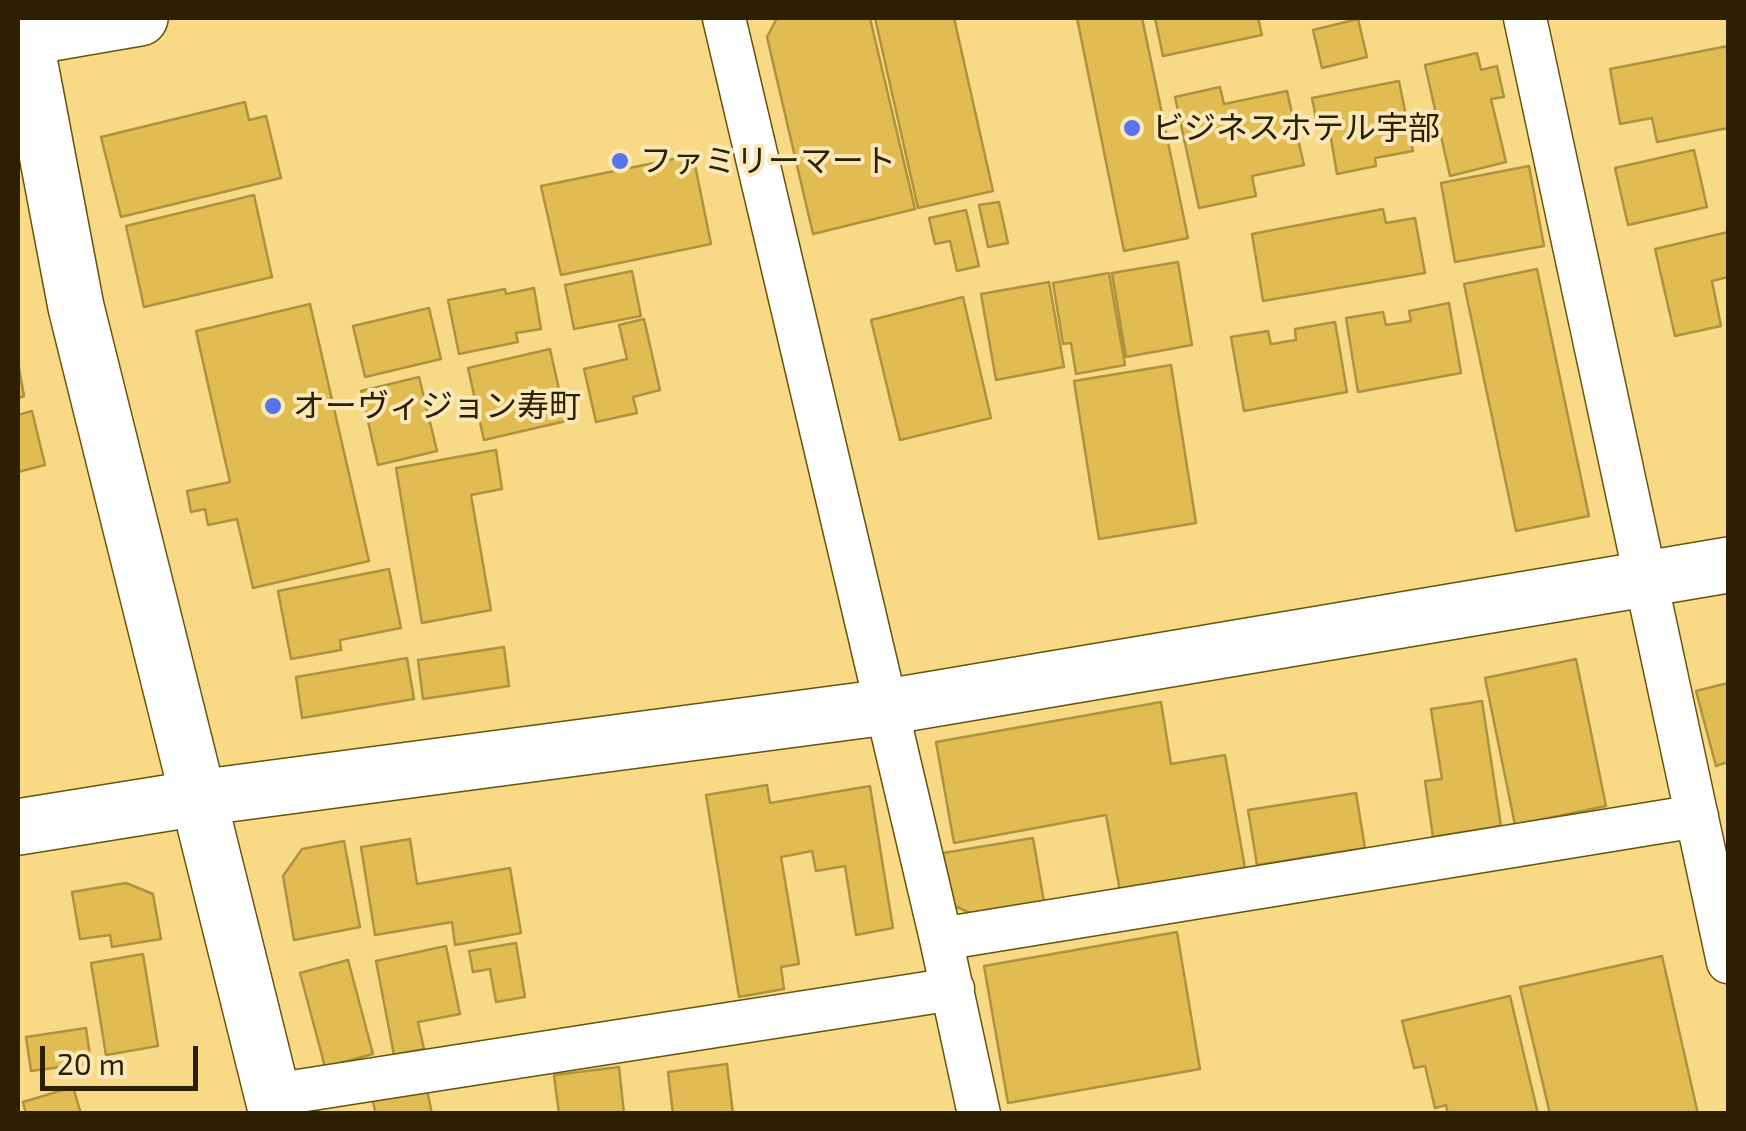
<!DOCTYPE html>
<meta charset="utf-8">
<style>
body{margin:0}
#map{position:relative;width:1746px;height:1131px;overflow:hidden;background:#f8da86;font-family:"Exo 2",sans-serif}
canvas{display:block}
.frame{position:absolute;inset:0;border:20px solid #2c2000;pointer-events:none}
.scale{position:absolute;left:40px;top:1046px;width:158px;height:45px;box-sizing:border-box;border:5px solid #2c2000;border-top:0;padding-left:12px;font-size:30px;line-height:35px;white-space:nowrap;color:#2c2000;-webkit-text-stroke:8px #fae8b8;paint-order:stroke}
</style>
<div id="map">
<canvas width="1746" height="1131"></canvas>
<div class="frame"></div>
<div class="scale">20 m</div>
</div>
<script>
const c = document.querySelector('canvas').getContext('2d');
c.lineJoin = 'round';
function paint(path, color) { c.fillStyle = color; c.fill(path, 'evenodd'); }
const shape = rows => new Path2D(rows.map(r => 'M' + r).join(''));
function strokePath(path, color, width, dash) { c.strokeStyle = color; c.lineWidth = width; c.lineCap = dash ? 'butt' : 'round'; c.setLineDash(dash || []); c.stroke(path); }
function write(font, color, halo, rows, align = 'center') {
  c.font = font + ' "Exo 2","Noto Sans JP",sans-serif'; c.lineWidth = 8; c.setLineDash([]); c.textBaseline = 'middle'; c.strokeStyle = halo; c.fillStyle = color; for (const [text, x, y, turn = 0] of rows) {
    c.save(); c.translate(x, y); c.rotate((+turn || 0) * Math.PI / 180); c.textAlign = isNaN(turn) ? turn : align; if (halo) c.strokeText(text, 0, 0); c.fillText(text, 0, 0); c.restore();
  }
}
const building = shape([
 [777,18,870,18,915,209,813,234,767,37,777,18],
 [875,18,954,18,993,191,918,208,875,18],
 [1077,18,1142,18,1188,238,1124,251,1077,18],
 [1155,18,1258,18,1262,35,1163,56,1155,18],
 [1358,19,1367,57,1322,68,1313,30,1358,19],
 [1728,46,1728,128,1657,142,1652,118,1620,124,1610,69,1728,46],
 [1477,53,1481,70,1497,66,1504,97,1491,99,1506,162,1450,176,1425,65,1477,53],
 [1399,81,1413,151,1375,158,1376,166,1337,174,1329,127,1318,128,1312,98,1399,81],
 [1220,87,1224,104,1287,91,1304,165,1252,176,1256,196,1199,208,1175,97,1220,87],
 [245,102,249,120,266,116,281,178,121,217,101,137,245,102],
 [1694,150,1707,207,1628,225,1615,168,1694,150],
 [693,155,711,244,561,275,541,186,693,155],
 [1529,166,1544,246,1455,262,1441,183,1529,166],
 [254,195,272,277,144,307,126,226,254,195],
 [999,202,1008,243,988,247,979,205,999,202],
 [1383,209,1386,223,1415,218,1425,273,1263,301,1252,234,1383,209],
 [966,210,979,266,957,271,950,241,935,244,929,218,966,210],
 [1728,232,1728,277,1712,281,1721,326,1675,336,1655,249,1728,232],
 [1178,262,1192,345,1126,357,1112,273,1178,262],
 [1537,269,1589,516,1516,531,1464,284,1537,269],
 [632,271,641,316,574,329,565,285,632,271],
 [1109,273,1125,365,1076,374,1071,343,1063,344,1053,283,1109,273],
 [1049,282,1064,367,996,380,981,294,1049,282],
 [534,288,541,329,516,333,518,342,459,354,448,300,505,289,506,294,534,288],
 [963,297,991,418,900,440,871,320,963,297],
 [1449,303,1461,373,1358,392,1346,318,1383,312,1386,325,1411,321,1409,311,1449,303],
 [310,304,369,561,253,588,237,519,208,525,205,509,191,512,187,491,230,482,196,331,310,304],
 [429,308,441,359,365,377,353,326,429,308],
 [644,319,660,390,633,397,637,413,596,422,584,369,627,359,619,325,644,319],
 [1335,322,1347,392,1244,411,1231,337,1268,331,1271,344,1296,340,1295,329,1335,322],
 [550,349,566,421,484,440,468,368,550,349],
 [18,363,24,396,18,398,18,363],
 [1171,365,1196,523,1099,539,1074,381,1171,365],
 [419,377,437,451,378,465,361,391,419,377],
 [32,411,45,465,18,472,18,415,32,411],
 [496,450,502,489,471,495,491,610,422,623,396,468,496,450],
 [389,569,401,628,340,640,341,650,291,659,278,591,389,569],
 [504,647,509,686,423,699,418,660,504,647],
 [407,658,414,699,302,718,296,677,407,658],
 [1576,659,1606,806,1515,825,1485,678,1576,659],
 [1728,683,1728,762,1716,766,1696,691,1728,683],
 [1482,701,1501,826,1433,837,1425,781,1442,779,1431,709,1482,701],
 [1161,702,1171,764,1225,755,1245,868,1120,891,1106,815,954,843,936,742,1161,702],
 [767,785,770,803,870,786,893,928,856,935,845,866,816,871,812,851,781,857,799,964,781,967,784,989,739,997,706,795,767,785],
 [1356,793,1365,848,1257,865,1248,810,1356,793],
 [1033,838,1044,902,972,914,953,905,943,853,1033,838],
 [410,839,417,884,510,868,521,933,455,945,452,922,375,935,361,847,410,839],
 [344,841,360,927,294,940,283,876,302,849,344,841],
 [126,883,153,894,161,939,112,947,110,935,80,939,72,892,126,883],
 [1177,932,1200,1069,1008,1103,984,966,1177,932],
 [516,943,525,997,496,1002,490,969,473,972,469,951,516,943],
 [446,946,460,1014,418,1022,424,1049,394,1055,376,961,446,946],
 [143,954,158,1046,106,1055,91,963,143,954],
 [1662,956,1698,1114,1550,1114,1520,987,1662,956],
 [348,960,373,1054,325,1067,300,973,348,960],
 [1510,996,1538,1114,1448,1114,1446,1105,1435,1108,1425,1066,1414,1068,1402,1021,1510,996],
 [86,1028,91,1063,31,1071,26,1037,86,1028],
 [727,1064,733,1114,673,1114,668,1072,727,1064],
 [619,1067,624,1114,559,1114,554,1075,619,1067],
 [426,1085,432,1114,376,1114,372,1098,426,1085],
 [73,1087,81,1114,26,1114,23,1102,73,1087]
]);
paint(building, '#e0bc52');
strokePath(building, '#af923e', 2.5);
const street = shape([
 [724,18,941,939,979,1114],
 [1525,18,1728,962],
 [941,939,1697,816],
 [273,1095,953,989]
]);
const secondary = shape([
 [25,38,76,307,277,1114],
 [18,39,140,18],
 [18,827,198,798,886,707,1728,565]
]);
strokePath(street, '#69540e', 45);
strokePath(secondary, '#69540e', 58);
strokePath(street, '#fff', 42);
strokePath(secondary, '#fff', 55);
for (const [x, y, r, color] of [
 [1132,128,10,"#5874ea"],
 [620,161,10,"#5874ea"],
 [273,406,10,"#5874ea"]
]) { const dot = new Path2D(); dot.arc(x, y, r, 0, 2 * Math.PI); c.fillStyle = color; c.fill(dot); strokePath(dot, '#fae8b8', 4); }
write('32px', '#2c2000', '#fae8b8', [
 ["ビジネスホテル宇部",1152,128],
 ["ファミリーマート",640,161],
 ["オーヴィジョン寿町",293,406]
], 'left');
</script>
